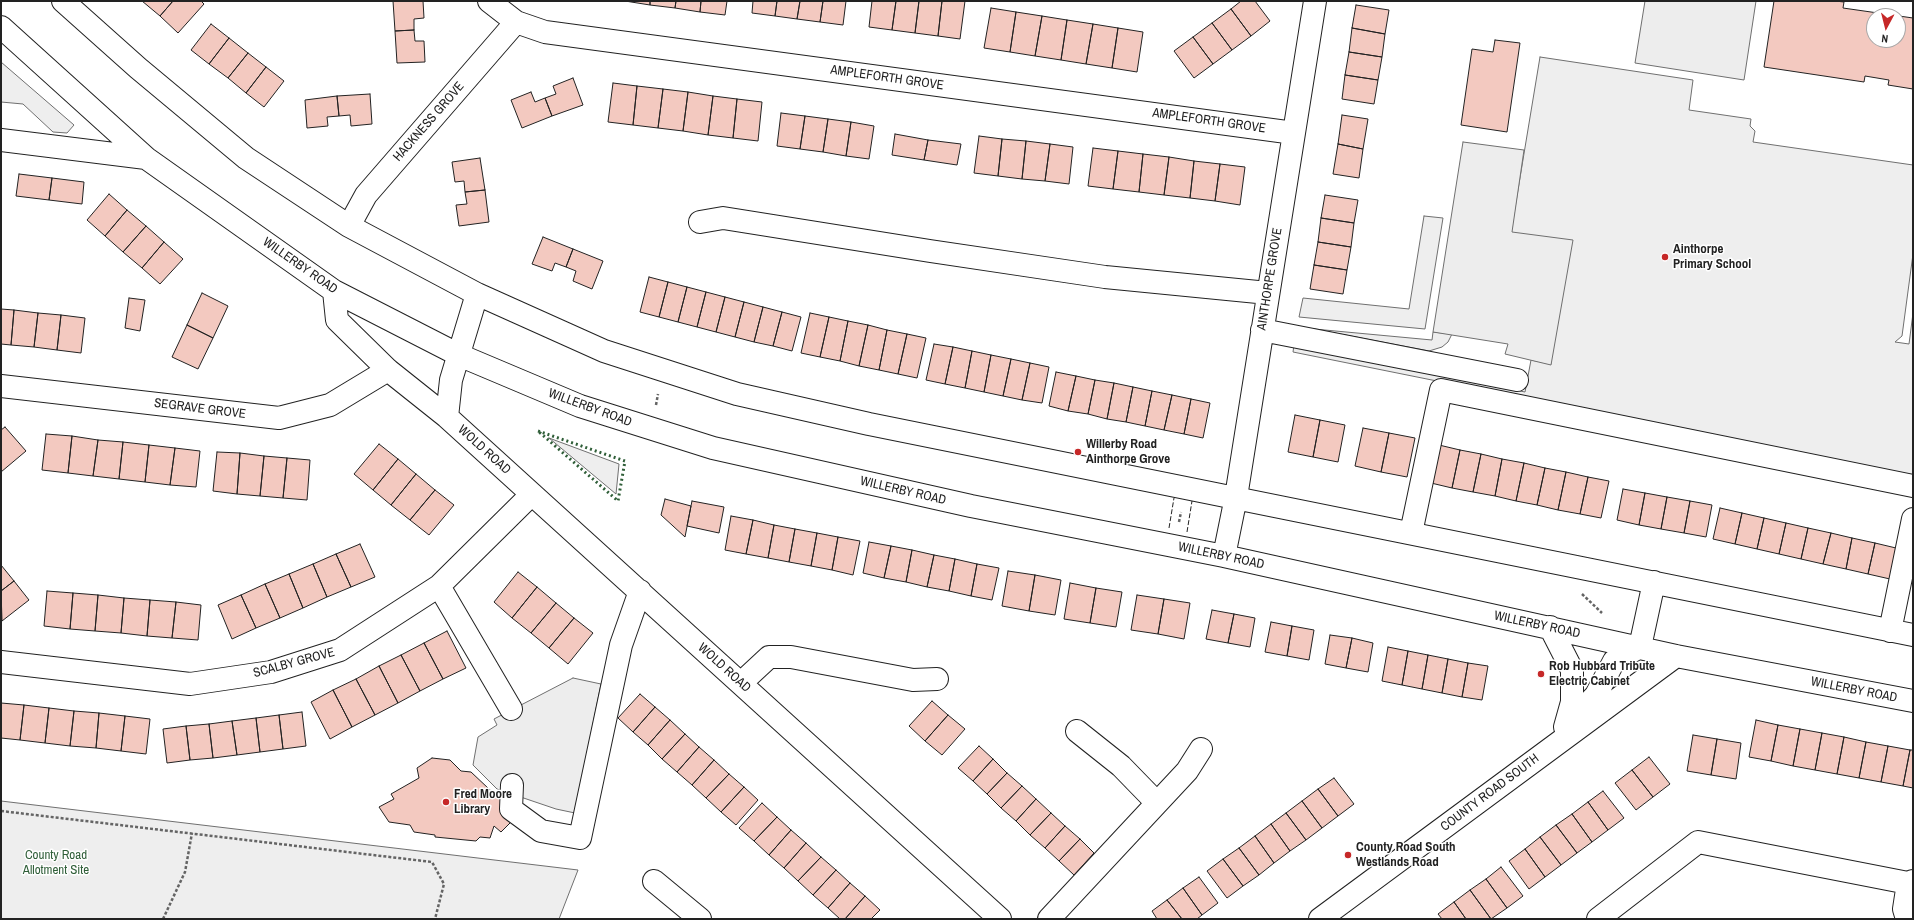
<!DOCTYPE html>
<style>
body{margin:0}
#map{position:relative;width:1914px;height:920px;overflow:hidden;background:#fff;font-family:"Archivo Narrow",sans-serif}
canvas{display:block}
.frame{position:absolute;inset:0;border:2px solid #222;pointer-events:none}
.north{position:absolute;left:1866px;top:8px;width:40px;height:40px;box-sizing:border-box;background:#fff;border:1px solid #a7a7a7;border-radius:50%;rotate:187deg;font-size:11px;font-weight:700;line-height:16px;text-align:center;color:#222}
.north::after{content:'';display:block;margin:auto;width:14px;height:18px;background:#c62828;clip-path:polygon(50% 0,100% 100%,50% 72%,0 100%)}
</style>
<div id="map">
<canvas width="1914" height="920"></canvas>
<div class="frame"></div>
<div class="north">N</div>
</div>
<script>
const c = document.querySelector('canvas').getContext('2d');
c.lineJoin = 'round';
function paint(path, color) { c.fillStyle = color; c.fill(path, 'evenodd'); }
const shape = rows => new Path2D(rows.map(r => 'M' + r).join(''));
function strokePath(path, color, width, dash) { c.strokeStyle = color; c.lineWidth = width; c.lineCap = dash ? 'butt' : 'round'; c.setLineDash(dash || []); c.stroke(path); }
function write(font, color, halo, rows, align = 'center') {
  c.font = font + ' "Archivo Narrow",sans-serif'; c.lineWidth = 3; c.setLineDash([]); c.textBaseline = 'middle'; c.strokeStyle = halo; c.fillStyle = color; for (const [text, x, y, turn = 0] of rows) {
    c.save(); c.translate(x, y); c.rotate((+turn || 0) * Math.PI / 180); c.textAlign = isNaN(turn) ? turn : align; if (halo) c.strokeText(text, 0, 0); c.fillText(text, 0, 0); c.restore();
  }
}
const green = shape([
 [1540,57,1693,80,1689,110,1751,119,1750,126,1755,131,1753,142,1913,165,1913,254,1902,336,1895,342,1909,344,1913,313,1913,477,1293,352,1294,345,1525,392,1531,360,1551,364,1511,232,1540,57],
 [1,62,74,125,67,133,53,132,23,104,1,102,1,62],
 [1424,216,1443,218,1425,329,1299,317,1303,298,1409,309,1424,216],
 [1314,329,1432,340,1433,332,1452,334,1448,342,1442,347,1429,351,1314,329],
 [549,438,619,464,616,494,549,438],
 [1,801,578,870,559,919,1,919,1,801]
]);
paint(green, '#eee');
strokePath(green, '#6f6f6f', 1);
const parking = shape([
 [1645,1,1756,1,1744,80,1635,63,1645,1],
 [1463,142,1524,150,1512,232,1573,240,1551,365,1505,354,1508,344,1433,332,1463,142],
 [573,678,601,684,575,813,556,809,497,789,473,765,478,737,497,725,494,719,573,678]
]);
paint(parking, '#ededed');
strokePath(parking, '#6f6f6f', 1);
const building = shape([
 [142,1,173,1,160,16,142,1],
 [173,1,201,1,204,4,178,33,160,16,173,1],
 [393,1,423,1,424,18,414,19,414,30,395,31,393,1],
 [625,1,650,1,650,5,625,1],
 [650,1,676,1,675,8,650,5,650,1],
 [676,1,701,1,700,12,675,8,676,1],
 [701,1,727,1,725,15,700,12,701,1],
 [753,1,777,1,775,16,752,13,753,1],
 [777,1,800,1,797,19,775,16,777,1],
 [800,1,823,1,820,22,797,19,800,1],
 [823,1,846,1,843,25,820,22,823,1],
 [872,1,896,1,892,30,869,27,872,1],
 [896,1,919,1,915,33,892,30,896,1],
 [919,1,942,1,938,36,915,33,919,1],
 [942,1,965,1,960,39,938,36,942,1],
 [1241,1,1255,1,1270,21,1251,36,1231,9,1241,1],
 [1774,1,1835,1,1844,2,1843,8,1913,18,1913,89,1888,85,1889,80,1865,76,1864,82,1764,67,1774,1],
 [1874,16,1898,16,1898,40,1874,40,1874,16],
 [1356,5,1389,10,1385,34,1352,28,1356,5],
 [991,8,1016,12,1010,52,984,48,991,8],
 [1231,9,1251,36,1232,50,1212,23,1231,9],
 [1016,12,1042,16,1035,56,1010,52,1016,12],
 [1042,16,1067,20,1061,60,1035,56,1042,16],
 [1067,20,1093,24,1086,64,1061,60,1067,20],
 [1212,23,1232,50,1213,64,1193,37,1212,23],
 [211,24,229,38,209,64,191,50,211,24],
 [1093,24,1118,28,1112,68,1086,64,1093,24],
 [1118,28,1143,32,1137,72,1112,68,1118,28],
 [1352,28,1385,34,1382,57,1349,52,1352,28],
 [414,30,415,41,424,41,425,62,397,63,395,31,414,30],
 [1193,37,1213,64,1194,78,1174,51,1193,37],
 [229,38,248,53,228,78,209,64,229,38],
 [1495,40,1520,43,1507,132,1461,125,1472,49,1493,52,1495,40],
 [1349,52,1382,57,1378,80,1345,75,1349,52],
 [248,53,266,67,246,93,228,78,248,53],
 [266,67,284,81,264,107,246,93,266,67],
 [1345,75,1378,80,1374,104,1342,99,1345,75],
 [573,78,583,105,552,116,545,98,556,94,553,86,573,78],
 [613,83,637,86,633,125,608,122,613,83],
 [637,86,663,89,658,128,633,125,637,86],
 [663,89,688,92,683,131,658,128,663,89],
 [531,92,535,102,545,98,552,116,522,128,511,100,531,92],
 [688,92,713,96,708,135,683,131,688,92],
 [370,94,372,124,351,126,350,115,339,116,337,96,370,94],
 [337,96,339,116,327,117,328,126,307,128,305,100,337,96],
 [713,96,737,99,733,138,708,135,713,96],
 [737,99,762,102,758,141,733,138,737,99],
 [781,113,805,116,800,149,777,146,781,113],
 [1342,115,1368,119,1363,149,1338,144,1342,115],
 [805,116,828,119,823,152,800,149,805,116],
 [828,119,851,122,846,156,823,152,828,119],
 [851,122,874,126,869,159,846,156,851,122],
 [895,134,928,140,924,160,892,155,895,134],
 [979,136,1002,139,998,176,974,173,979,136],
 [1002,139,1026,141,1022,179,998,176,1002,139],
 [928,140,961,144,957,165,924,160,928,140],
 [1026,141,1050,144,1045,181,1022,179,1026,141],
 [1050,144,1073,147,1069,184,1045,181,1050,144],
 [1338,144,1363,149,1359,178,1333,174,1338,144],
 [1093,148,1118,151,1113,189,1088,186,1093,148],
 [1118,151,1143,154,1139,192,1113,189,1118,151],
 [1143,154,1169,157,1164,195,1139,192,1143,154],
 [1169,157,1194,161,1190,198,1164,195,1169,157],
 [480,158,485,190,465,192,464,181,455,182,452,162,480,158],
 [1194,161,1220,164,1215,201,1190,198,1194,161],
 [1220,164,1245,167,1240,205,1215,201,1220,164],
 [19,174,52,178,49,200,16,196,19,174],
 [52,178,84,182,82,204,49,200,52,178],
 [485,190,489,222,459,226,456,205,467,204,465,192,485,190],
 [109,194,127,210,105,236,87,220,109,194],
 [1325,195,1358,200,1354,223,1321,218,1325,195],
 [127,210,146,226,123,252,105,236,127,210],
 [1321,218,1354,223,1351,247,1318,242,1321,218],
 [146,226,164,242,142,268,123,252,146,226],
 [543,237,573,249,566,267,555,263,552,271,532,264,543,237],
 [164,242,183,259,160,284,142,268,164,242],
 [1318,242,1351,247,1347,270,1314,265,1318,242],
 [573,249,603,261,592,289,573,281,576,271,566,267,573,249],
 [1314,265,1347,270,1343,294,1310,289,1314,265],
 [649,277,668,282,659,317,640,312,649,277],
 [668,282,687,287,678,322,659,317,668,282],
 [687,287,706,292,697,327,678,322,687,287],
 [706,292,725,297,716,332,697,327,706,292],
 [202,293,228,306,213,338,187,325,202,293],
 [725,297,744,302,735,337,716,332,725,297],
 [129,298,145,300,140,331,125,328,129,298],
 [744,302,763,307,754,342,735,337,744,302],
 [763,307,782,312,773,346,754,342,763,307],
 [1,309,14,310,11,345,1,344,1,309],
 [14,310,38,313,34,347,11,345,14,310],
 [782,312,801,317,792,351,773,346,782,312],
 [38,313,61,315,57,350,34,347,38,313],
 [810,313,829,317,820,357,801,353,810,313],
 [61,315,85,318,81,353,57,350,61,315],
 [829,317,848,321,840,361,820,357,829,317],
 [848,321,868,325,859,366,840,361,848,321],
 [187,325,213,338,198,369,172,357,187,325],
 [868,325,887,330,879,370,859,366,868,325],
 [887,330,907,334,898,374,879,370,887,330],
 [907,334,926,338,917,378,898,374,907,334],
 [934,344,953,347,945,384,926,380,934,344],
 [953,347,972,351,965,388,945,384,953,347],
 [972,351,991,355,984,392,965,388,972,351],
 [991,355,1011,359,1003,396,984,392,991,355],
 [1011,359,1030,363,1022,400,1003,396,1011,359],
 [1030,363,1049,367,1042,403,1022,400,1030,363],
 [1056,372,1076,376,1068,411,1049,406,1056,372],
 [1076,376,1095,380,1088,414,1068,411,1076,376],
 [1095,380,1114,383,1107,419,1088,414,1095,380],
 [1114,383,1133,387,1126,422,1107,419,1114,383],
 [1133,387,1152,391,1145,426,1126,422,1133,387],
 [1152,391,1172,395,1164,430,1145,426,1152,391],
 [1172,395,1191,399,1184,434,1164,430,1172,395],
 [1191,399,1210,403,1203,438,1184,434,1191,399],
 [1295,415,1320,420,1313,457,1288,452,1295,415],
 [1320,420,1345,425,1338,462,1313,457,1320,420],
 [5,427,26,451,1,472,1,430,5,427],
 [1363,428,1389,433,1381,472,1355,466,1363,428],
 [1389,433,1415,438,1407,477,1381,472,1389,433],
 [46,434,72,436,68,473,42,470,46,434],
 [72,436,98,440,93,476,68,473,72,436],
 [98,440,123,442,119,479,93,476,98,440],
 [123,442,149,445,145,482,119,479,123,442],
 [379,444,398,459,373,490,354,474,379,444],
 [149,445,175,448,170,485,145,482,149,445],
 [1439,445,1460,450,1452,488,1431,483,1439,445],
 [175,448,200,451,196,487,170,485,175,448],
 [1460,450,1481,454,1473,492,1452,488,1460,450],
 [217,452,240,453,237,494,213,491,217,452],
 [240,453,264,456,260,496,237,494,240,453],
 [1481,454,1502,459,1495,496,1473,492,1481,454],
 [264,456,287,458,283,498,260,496,264,456],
 [287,458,310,460,307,500,283,498,287,458],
 [398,459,416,474,391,505,373,490,398,459],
 [1502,459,1524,463,1516,501,1495,496,1502,459],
 [1524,463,1545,468,1537,505,1516,501,1524,463],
 [1545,468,1566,472,1558,510,1537,505,1545,468],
 [1566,472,1588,477,1580,514,1558,510,1566,472],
 [416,474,435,490,410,520,391,505,416,474],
 [1588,477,1609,481,1601,518,1580,514,1588,477],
 [1623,489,1645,493,1639,525,1617,520,1623,489],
 [435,490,454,505,429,535,410,520,435,490],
 [1645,493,1667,497,1661,529,1639,525,1645,493],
 [1667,497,1690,501,1684,533,1661,529,1667,497],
 [665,499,691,506,685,537,661,515,665,499],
 [692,501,724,507,719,533,687,526,692,501],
 [1690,501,1712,505,1706,537,1684,533,1690,501],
 [1720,508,1742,513,1735,544,1713,539,1720,508],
 [1742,513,1764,518,1757,549,1735,544,1742,513],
 [731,516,753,520,746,554,725,550,731,516],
 [1764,518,1786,523,1779,554,1757,549,1764,518],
 [753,520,774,525,768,558,746,554,753,520],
 [1786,523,1808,528,1801,559,1779,554,1786,523],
 [774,525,795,529,789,562,768,558,774,525],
 [1808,528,1831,533,1823,564,1801,559,1808,528],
 [795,529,817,533,811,566,789,562,795,529],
 [817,533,838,537,832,570,811,566,817,533],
 [1831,533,1852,538,1846,569,1823,564,1831,533],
 [838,537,860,541,853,575,832,570,838,537],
 [1852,538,1875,543,1868,574,1846,569,1852,538],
 [869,542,891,546,884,578,863,573,869,542],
 [1875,543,1896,548,1890,579,1868,574,1875,543],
 [360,544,375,577,351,587,336,554,360,544],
 [891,546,912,550,906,582,884,578,891,546],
 [912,550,934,555,927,587,906,582,912,550],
 [336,554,351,587,327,597,313,564,336,554],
 [934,555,955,559,949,591,927,587,934,555],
 [955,559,977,564,971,596,949,591,955,559],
 [313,564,327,597,303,608,289,574,313,564],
 [977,564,999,568,992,600,971,596,977,564],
 [1,565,14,581,1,591,1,565],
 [1008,571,1035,575,1029,611,1002,606,1008,571],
 [518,572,537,587,512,618,494,602,518,572],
 [289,574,303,608,280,618,265,584,289,574],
 [1035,575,1061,580,1055,615,1029,611,1035,575],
 [14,581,29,600,2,621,1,591,14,581],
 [1070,583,1096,588,1090,623,1064,619,1070,583],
 [265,584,280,618,256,628,241,595,265,584],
 [537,587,556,603,531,633,512,618,537,587],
 [1096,588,1122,592,1116,627,1090,623,1096,588],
 [47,591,73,593,70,629,44,626,47,591],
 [73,593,98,595,95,631,70,629,73,593],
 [98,595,124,598,121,633,95,631,98,595],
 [241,595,256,628,232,639,218,605,241,595],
 [1137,595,1164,599,1158,634,1131,630,1137,595],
 [124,598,150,600,147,636,121,633,124,598],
 [1164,599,1190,603,1184,639,1158,634,1164,599],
 [150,600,176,602,172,638,147,636,150,600],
 [176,602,201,605,198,640,172,638,176,602],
 [556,603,574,618,549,648,531,633,556,603],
 [1212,610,1234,614,1228,643,1206,639,1212,610],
 [1234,614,1255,618,1250,647,1228,643,1234,614],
 [574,618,593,633,568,664,549,648,574,618],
 [1271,622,1292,626,1287,656,1265,652,1271,622],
 [1292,626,1314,630,1309,660,1287,656,1292,626],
 [447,631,466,668,443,679,424,643,447,631],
 [1330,635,1352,638,1346,668,1325,664,1330,635],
 [1352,638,1373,643,1368,672,1346,668,1352,638],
 [424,643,443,679,420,691,401,655,424,643],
 [1388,647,1408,651,1402,685,1382,681,1388,647],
 [1408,651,1428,655,1422,689,1402,685,1408,651],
 [401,655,420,691,398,703,379,666,401,655],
 [1428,655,1448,659,1442,693,1422,689,1428,655],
 [1448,659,1468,663,1462,697,1442,693,1448,659],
 [1468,663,1488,666,1482,700,1462,697,1468,663],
 [379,666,398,703,375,715,356,679,379,666],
 [356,679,375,715,352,727,333,690,356,679],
 [333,690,352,727,330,739,311,702,333,690],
 [640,694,655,707,633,732,618,718,640,694],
 [932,701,948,715,925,741,909,726,932,701],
 [1,703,24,705,20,740,1,738,1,703],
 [24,705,49,708,45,743,20,740,24,705],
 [655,707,670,720,648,745,633,732,655,707],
 [49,708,74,711,70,746,45,743,49,708],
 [74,711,99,713,96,748,70,746,74,711],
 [302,712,306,746,283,749,279,715,302,712],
 [99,713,125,716,121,751,96,748,99,713],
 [279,715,283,749,260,752,256,718,279,715],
 [948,715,965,729,942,755,925,741,948,715],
 [125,716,150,719,146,754,121,751,125,716],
 [256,718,260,752,237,755,232,721,256,718],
 [670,720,685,734,662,759,648,745,670,720],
 [1756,720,1778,725,1771,761,1749,757,1756,720],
 [232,721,237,755,213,758,209,724,232,721],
 [209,724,213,758,190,760,186,726,209,724],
 [1778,725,1800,729,1793,766,1771,761,1778,725],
 [186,726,190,760,167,763,163,729,186,726],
 [1800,729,1822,733,1815,770,1793,766,1800,729],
 [1822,733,1844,737,1837,774,1815,770,1822,733],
 [685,734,699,747,677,772,662,759,685,734],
 [1693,735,1717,739,1711,775,1687,771,1693,735],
 [1844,737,1866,742,1859,778,1837,774,1844,737],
 [1717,739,1741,743,1736,779,1711,775,1717,739],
 [1866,742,1888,746,1881,782,1859,778,1866,742],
 [979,746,993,759,973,781,958,768,979,746],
 [1888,746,1910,750,1903,786,1881,782,1888,746],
 [699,747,714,760,692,785,677,772,699,747],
 [1910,750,1913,750,1913,788,1903,786,1910,750],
 [1649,757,1670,784,1653,797,1632,770,1649,757],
 [432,758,450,760,461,771,471,772,506,805,500,811,511,822,501,832,494,826,490,838,480,837,476,841,435,837,435,835,414,832,410,825,389,822,379,807,394,799,391,794,419,778,417,768,432,758],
 [993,759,1007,773,987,794,973,781,993,759],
 [714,760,729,774,706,798,692,785,714,760],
 [1632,770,1653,797,1636,810,1615,783,1632,770],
 [1007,773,1022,786,1001,808,987,794,1007,773],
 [729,774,744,787,721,812,706,798,729,774],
 [1334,778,1354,804,1338,816,1318,789,1334,778],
 [1022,786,1036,799,1016,821,1001,808,1022,786],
 [744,787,758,800,736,825,721,812,744,787],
 [1318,789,1338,816,1322,828,1302,801,1318,789],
 [1603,791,1624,818,1608,830,1588,802,1603,791],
 [1036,799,1051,813,1030,835,1016,821,1036,799],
 [1302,801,1322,828,1306,840,1286,813,1302,801],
 [1588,802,1608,830,1592,842,1572,814,1588,802],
 [762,803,777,817,754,841,739,828,762,803],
 [1051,813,1065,826,1045,848,1030,835,1051,813],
 [1286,813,1306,840,1290,851,1271,824,1286,813],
 [1572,814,1592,842,1577,853,1556,825,1572,814],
 [777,817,791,830,769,855,754,841,777,817],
 [1271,824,1290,851,1274,863,1255,836,1271,824],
 [1556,825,1577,853,1561,865,1540,837,1556,825],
 [1065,826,1080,839,1059,861,1045,848,1065,826],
 [791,830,806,843,784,868,769,855,791,830],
 [1255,836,1274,863,1259,875,1239,848,1255,836],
 [1540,837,1561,865,1545,877,1525,849,1540,837],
 [1080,839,1094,853,1074,875,1059,861,1080,839],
 [806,843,821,857,798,881,784,868,806,843],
 [1239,848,1259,875,1243,886,1223,859,1239,848],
 [1525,849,1545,877,1529,889,1509,861,1525,849],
 [821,857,836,870,813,895,798,881,821,857],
 [1223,859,1243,886,1227,898,1207,871,1223,859],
 [1501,867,1523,896,1507,908,1486,879,1501,867],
 [836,870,850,883,828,908,813,895,836,870],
 [1199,877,1218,903,1202,915,1183,888,1199,877],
 [1486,879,1507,908,1491,919,1470,890,1486,879],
 [850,883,865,896,845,919,840,919,828,908,850,883],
 [1183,888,1202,915,1197,919,1182,919,1167,900,1183,888],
 [1470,890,1491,919,1466,919,1454,902,1470,890],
 [865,896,880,910,871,919,845,919,865,896],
 [1167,900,1182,919,1157,919,1152,911,1167,900],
 [1454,902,1466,919,1442,919,1438,914,1454,902]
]);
paint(building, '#f3c9c0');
strokePath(building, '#222', 1);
const minor = shape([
 [63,1,138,68,246,158,349,226,477,294,604,351,737,394,869,424,1913,635],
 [489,1,516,22,545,32,1294,133],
 [1,27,146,158,334,291,459,355,580,406,713,448,971,506,1224,556,1676,656,1913,701],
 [1,140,146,158],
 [700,222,723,218,930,251,1105,277,1268,293],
 [349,226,366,195,516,22],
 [334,291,337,320,388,370,447,417,1000,919],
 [1262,330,1517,380],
 [1,386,279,418,330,405,388,370],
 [447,417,451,380,477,294],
 [1411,533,1441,390,1913,486],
 [1224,556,1236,497,1315,1],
 [439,586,511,709],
 [1550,627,1572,670,1572,702,1565,727],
 [1890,631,1913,519],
 [1,662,190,684,271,672,340,650,439,586,532,494],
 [741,683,769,657,791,657,913,680,937,679],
 [1571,721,1596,695,1614,661,1640,647,1654,582],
 [1077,731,1121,766,1157,803],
 [512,785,511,809,541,831,580,838,621,645,640,591],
 [654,881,700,919],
 [1049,919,1187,771,1201,749],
 [1320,919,1676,656],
 [1598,919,1698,842,1908,883],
 [1907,919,1904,909,1908,883,1913,881]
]);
strokePath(minor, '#222', 24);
strokePath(shape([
 [656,405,658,394],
 [1179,522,1181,512],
 [1582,594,1602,613],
 [1,811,432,862,444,884,435,919],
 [163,919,185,872,192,833]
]), '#646464', 2.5, [3, 2]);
strokePath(minor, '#fff', 22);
strokePath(shape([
 [538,431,625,461,618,501,538,431]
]), '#2f5e38', 3, [2, 3]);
strokePath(shape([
 [1169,528,1174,498],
 [1187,532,1192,501]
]), '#222', 1, [5, 2]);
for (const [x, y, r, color] of [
 [1665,257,4,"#c62828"],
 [1078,452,4,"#c62828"],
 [1541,674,4,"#c62828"],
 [446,802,4,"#c62828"],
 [1348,855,4,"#c62828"]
]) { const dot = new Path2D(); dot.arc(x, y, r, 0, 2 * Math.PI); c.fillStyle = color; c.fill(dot); strokePath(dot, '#fff', 1.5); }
write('13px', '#222', '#fff', [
 ["AMPLEFORTH GROVE",887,78,8],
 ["AMPLEFORTH GROVE",1209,121,8],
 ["HACKNESS GROVE",429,122,-49],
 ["WILLERBY ROAD",300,266,35],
 ["AINTHORPE GROVE",1270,279,-81],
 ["WILLERBY ROAD",590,408,20],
 ["SEGRAVE GROVE",200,409,7],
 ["WOLD ROAD",484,450,42],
 ["WILLERBY ROAD",903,491,13],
 ["WILLERBY ROAD",1221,556,12],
 ["WILLERBY ROAD",1537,625,12],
 ["SCALBY GROVE",294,663,-15],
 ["WOLD ROAD",724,668,42],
 ["WILLERBY ROAD",1854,690,11],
 ["COUNTY ROAD SOUTH",1490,793,-37]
]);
write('bold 13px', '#222', '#fff', [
 ["Ainthorpe",1673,250],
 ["Primary School",1673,265],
 ["Willerby Road",1086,445],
 ["Ainthorpe Grove",1086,460],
 ["Rob Hubbard Tribute",1549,667],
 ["Electric Cabinet",1549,682],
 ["Fred Moore",454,795],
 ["Library",454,810],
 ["County Road South",1356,848],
 ["Westlands Road",1356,863]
], 'left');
write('13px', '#2f5e38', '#fff', [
 ["County Road",56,856],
 ["Allotment Site",56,871]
]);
</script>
